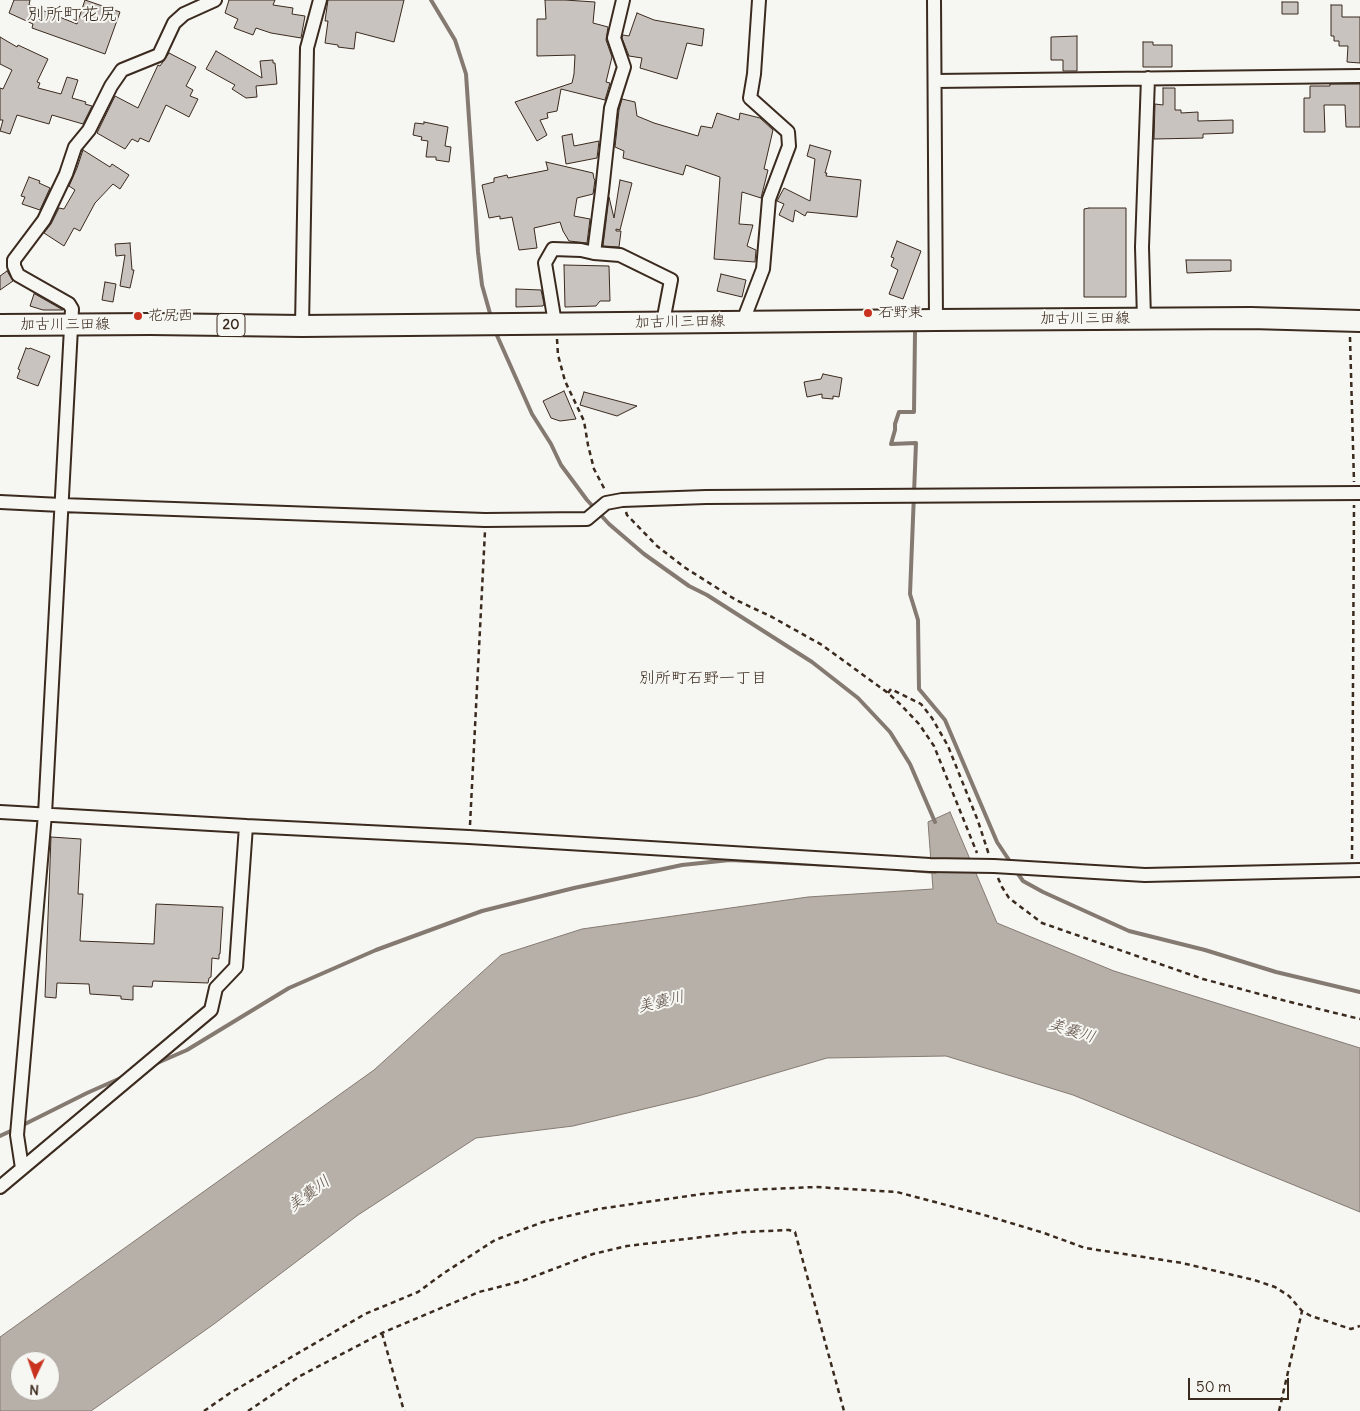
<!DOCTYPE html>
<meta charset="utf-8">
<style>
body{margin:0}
#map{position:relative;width:1360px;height:1411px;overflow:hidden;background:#f6f6f2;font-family:Delius,sans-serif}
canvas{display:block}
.north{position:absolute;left:10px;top:1351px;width:50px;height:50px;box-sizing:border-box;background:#f6f6f2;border:1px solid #aba49d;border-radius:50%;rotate:183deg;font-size:14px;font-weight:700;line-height:20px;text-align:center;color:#3b2a1e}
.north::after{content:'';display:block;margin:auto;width:18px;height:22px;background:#c8321e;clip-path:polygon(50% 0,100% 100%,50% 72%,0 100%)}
.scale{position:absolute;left:1188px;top:1378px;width:101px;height:22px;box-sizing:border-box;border:2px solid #3b2a1e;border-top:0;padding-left:6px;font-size:15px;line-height:18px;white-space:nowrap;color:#3b2a1e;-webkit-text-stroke:4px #f6f6f2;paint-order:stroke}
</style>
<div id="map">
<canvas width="1360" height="1411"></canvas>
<div class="north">N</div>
<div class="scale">50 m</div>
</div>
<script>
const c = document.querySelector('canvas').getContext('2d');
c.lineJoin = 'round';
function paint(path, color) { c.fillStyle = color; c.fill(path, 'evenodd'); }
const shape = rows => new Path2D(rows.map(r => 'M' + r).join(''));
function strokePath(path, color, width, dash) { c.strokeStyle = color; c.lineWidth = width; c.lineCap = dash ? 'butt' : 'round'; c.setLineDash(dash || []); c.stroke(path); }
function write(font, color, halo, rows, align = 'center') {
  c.font = font + ' Delius,"Klee One",sans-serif'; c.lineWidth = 4; c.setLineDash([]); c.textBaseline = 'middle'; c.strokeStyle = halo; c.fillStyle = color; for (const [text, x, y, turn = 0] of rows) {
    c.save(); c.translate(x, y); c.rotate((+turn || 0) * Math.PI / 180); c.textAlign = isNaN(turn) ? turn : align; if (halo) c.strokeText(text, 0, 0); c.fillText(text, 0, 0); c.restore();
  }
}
const water = shape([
 [950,812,997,923,1114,971,1360,1048,1360,1212,1073,1095,946,1056,827,1058,698,1096,573,1126,476,1138,358,1215,214,1324,91,1411,0,1411,0,1337,374,1070,501,955,582,929,808,897,933,889,928,822,950,812],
 [20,1361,50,1361,50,1391,20,1391,20,1361]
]);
paint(water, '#b6b0a9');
strokePath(water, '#857a71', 1);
strokePath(shape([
 [431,0,455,40,466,74,478,252,482,285,491,317],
 [495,331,532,414,551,444,561,465,587,500,609,524,644,554,689,586,707,595,812,662,858,698,890,732,910,764,935,822],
 [915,333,914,412,899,412,895,424,895,430,891,444,916,443,910,594,918,620,919,689,945,720,997,842,1011,863],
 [899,869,935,872],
 [1016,871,1023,881,1043,892,1129,931,1205,950,1276,972,1360,992],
 [155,1064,187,1050,289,988,376,950,482,911,574,888,682,865,730,860,830,865],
 [21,1126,87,1093,123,1077],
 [0,1136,15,1129]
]), '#857a71', 4);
const building = shape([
 [14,0,30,0,29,5,77,24,85,0,120,12,105,54,32,28,33,24,9,13,14,0],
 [229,0,275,0,273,5,293,8,292,14,305,16,301,38,271,33,256,28,253,35,234,28,238,19,225,13,229,0],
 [328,0,404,0,394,42,356,32,354,49,338,47,338,45,325,43,328,21,325,21,328,0],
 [545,0,565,0,595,2,593,23,608,27,606,40,612,57,606,82,610,83,605,100,561,89,557,111,547,113,548,118,540,120,547,135,537,141,515,102,572,83,574,74,575,55,537,56,537,19,546,19,545,0],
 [1282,2,1298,2,1298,14,1282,14,1282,2],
 [1331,5,1342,5,1342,17,1360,17,1360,63,1347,62,1348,46,1339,46,1339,41,1334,41,1334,36,1331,36,1331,5],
 [637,13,654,20,704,29,702,46,687,43,677,79,640,68,642,58,629,56,622,38,623,35,629,36,637,13],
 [1077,36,1077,71,1063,71,1063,60,1051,60,1051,37,1077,36],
 [0,37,17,47,18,45,48,59,37,82,40,83,38,88,61,94,67,77,78,80,72,98,86,102,85,104,92,106,83,124,52,115,49,124,17,115,10,134,0,131,3,120,0,120,0,88,3,89,12,70,0,64,0,37],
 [1143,42,1153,42,1153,45,1172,45,1172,67,1143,67,1143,42],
 [216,51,262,78,260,61,273,60,273,63,275,63,277,84,256,86,257,97,246,98,232,89,235,85,206,69,216,51],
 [169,53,196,67,186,86,193,90,190,96,198,99,189,117,166,105,149,142,140,138,138,142,132,139,125,149,97,133,115,96,138,108,158,65,160,66,169,53],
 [1330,84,1360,84,1360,127,1346,127,1345,105,1324,105,1325,132,1304,132,1304,98,1310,98,1310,86,1330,86,1330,84],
 [1163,88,1175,88,1175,110,1181,110,1181,113,1198,112,1198,121,1233,120,1233,133,1203,134,1203,138,1154,139,1155,104,1163,105,1163,88],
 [622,99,635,102,637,116,654,123,698,136,701,126,712,128,717,113,739,120,740,113,760,118,773,130,764,169,768,170,761,198,742,192,739,224,753,225,747,246,756,250,755,262,714,259,720,177,686,165,683,175,623,158,624,151,615,147,619,110,622,99],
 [424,122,448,127,445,146,451,147,449,162,436,160,436,157,426,157,428,141,421,140,422,137,413,135,415,123,424,124,424,122],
 [572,134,574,146,599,141,597,158,566,164,562,136,572,134],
 [810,145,831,151,825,173,827,173,826,176,861,180,857,217,807,212,805,216,795,210,793,222,779,215,784,204,777,201,784,188,810,201,815,159,807,156,810,145],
 [83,150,110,167,112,164,129,175,120,189,113,184,95,203,80,231,74,228,64,246,44,233,51,224,59,208,64,209,75,190,69,186,77,168,83,150],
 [546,162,593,173,594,179,595,180,593,194,577,198,574,216,590,219,587,243,569,241,563,231,560,222,534,228,537,248,519,250,512,217,500,219,500,216,489,218,482,185,494,182,494,178,507,175,508,178,548,170,546,162],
 [29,177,40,181,39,183,50,188,40,210,22,204,25,197,21,196,29,177],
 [620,180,632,183,620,230,616,229,616,231,621,231,619,247,603,246,609,197,614,218,620,180],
 [1089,208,1126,208,1126,297,1084,297,1084,209,1089,208],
 [897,241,921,251,903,299,889,294,898,270,891,266,894,258,891,257,897,241],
 [130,243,132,270,134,270,130,288,120,286,125,255,116,256,115,244,130,243],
 [1186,260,1231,260,1231,271,1187,273,1186,260],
 [564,265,609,266,610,301,600,301,596,306,565,307,564,265],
 [7,271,13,281,0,290,0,276,7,271],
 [721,274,746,280,742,297,717,291,721,274],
 [105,282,116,284,113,302,102,300,105,282],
 [516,289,541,290,544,304,543,306,516,307,516,289],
 [34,294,35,294,63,310,43,310,30,306,34,294],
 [26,348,29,349,30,348,50,356,38,386,17,378,20,370,18,369,26,348],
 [823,374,842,378,839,397,833,396,833,399,822,398,822,394,807,397,804,382,821,379,823,374],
 [564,391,576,419,560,421,551,418,543,401,564,391],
 [584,392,637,406,617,416,580,405,584,392],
 [51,837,81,839,78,894,83,894,80,941,154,944,156,904,223,907,220,954,219,954,219,959,212,958,211,977,209,978,208,983,153,981,152,987,133,986,133,1000,121,999,121,996,90,994,89,984,57,983,56,998,45,997,51,837]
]);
paint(building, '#c8c3be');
strokePath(building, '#3b2a1e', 1);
const street = shape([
 [934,0,936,320],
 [935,81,1360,76],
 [594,253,620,255,671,280,663,322],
 [1144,319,1142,247,1148,78],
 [743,321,763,269,769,199,789,146,788,132,750,98,754,74,759,0],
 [555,323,545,263,553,249,581,250,594,253,602,191,611,108,624,67,614,38,623,0],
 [302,326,307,48,320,0],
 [0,502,61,505,485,520,587,519,606,503,622,500,706,497,1360,493],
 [0,812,246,826,469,837,930,865,994,866,1145,875,1360,870],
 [22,1168,17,1135,45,814,72,309,69,304,18,275,14,266,14,260,44,220,66,174,75,147,89,130,111,86,122,70,159,55,174,23,184,14,215,0],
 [0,1187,211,1010,216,988,236,967,246,826]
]);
const primary = shape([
 [0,325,150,324,302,326,936,320,1251,318,1360,321]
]);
strokePath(street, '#3b2a1e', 16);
strokePath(primary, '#3b2a1e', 24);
strokePath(shape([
 [1350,337,1354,482],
 [557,339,558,355,565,381,584,421,588,445,594,469,605,490],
 [626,512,627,515,657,546,684,567,736,600,772,617,822,645,888,693,901,705,919,724,934,746,977,853],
 [888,693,891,689,921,704,932,718,948,746,978,821,989,855],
 [470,825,485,531],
 [1352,859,1354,505],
 [998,878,1002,887,1009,898,1042,923,1203,979,1286,1001,1360,1019],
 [382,1333,404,1411],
 [204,1411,230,1393,365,1314,418,1292,444,1273,495,1240,543,1222,598,1209,702,1194,747,1190,816,1187,897,1192,984,1215,1044,1233,1085,1248,1182,1263,1254,1280,1275,1287,1289,1296,1302,1311,1311,1316,1351,1329,1360,1326],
 [248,1411,300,1376,382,1333,479,1292,522,1281,593,1254,627,1246,744,1232,789,1230,795,1232,844,1411],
 [1279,1411,1302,1311]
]), '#3b2a1e', 2.5, [5, 4]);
strokePath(street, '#f6f6f2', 12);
strokePath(primary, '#f6f6f2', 20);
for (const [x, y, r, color] of [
 [868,313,5,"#c8321e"],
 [138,316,5,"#c8321e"]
]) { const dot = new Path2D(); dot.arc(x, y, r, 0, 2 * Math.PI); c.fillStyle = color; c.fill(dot); strokePath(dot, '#f6f6f2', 2); }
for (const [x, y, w] of [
 [231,325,28]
]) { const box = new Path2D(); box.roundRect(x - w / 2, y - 11.5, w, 23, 4); c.fillStyle = '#f6f6f2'; c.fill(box); strokePath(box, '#3b2a1e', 1); }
write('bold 14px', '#3b2a1e', null, [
 ["20",231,325]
]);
write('15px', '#3b2a1e', '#f6f6f2', [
 ["石野東",878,313],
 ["花尻西",148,316]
], 'left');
write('15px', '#3b2a1e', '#f6f6f2', [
 ["加古川三田線",1085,319],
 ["加古川三田線",680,322,-1],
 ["加古川三田線",65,325]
]);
write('16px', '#3b2a1e', '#f6f6f2', [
 ["別所町石野一丁目",703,678]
]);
write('italic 16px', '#605248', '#f6f6f2', [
 ["美嚢川",661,1002,-13],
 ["美嚢川",1072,1031,17],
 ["美嚢川",309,1194,-37]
]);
write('18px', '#3b2a1e', '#f6f6f2', [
 ["別所町花尻",72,15]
]);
</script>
